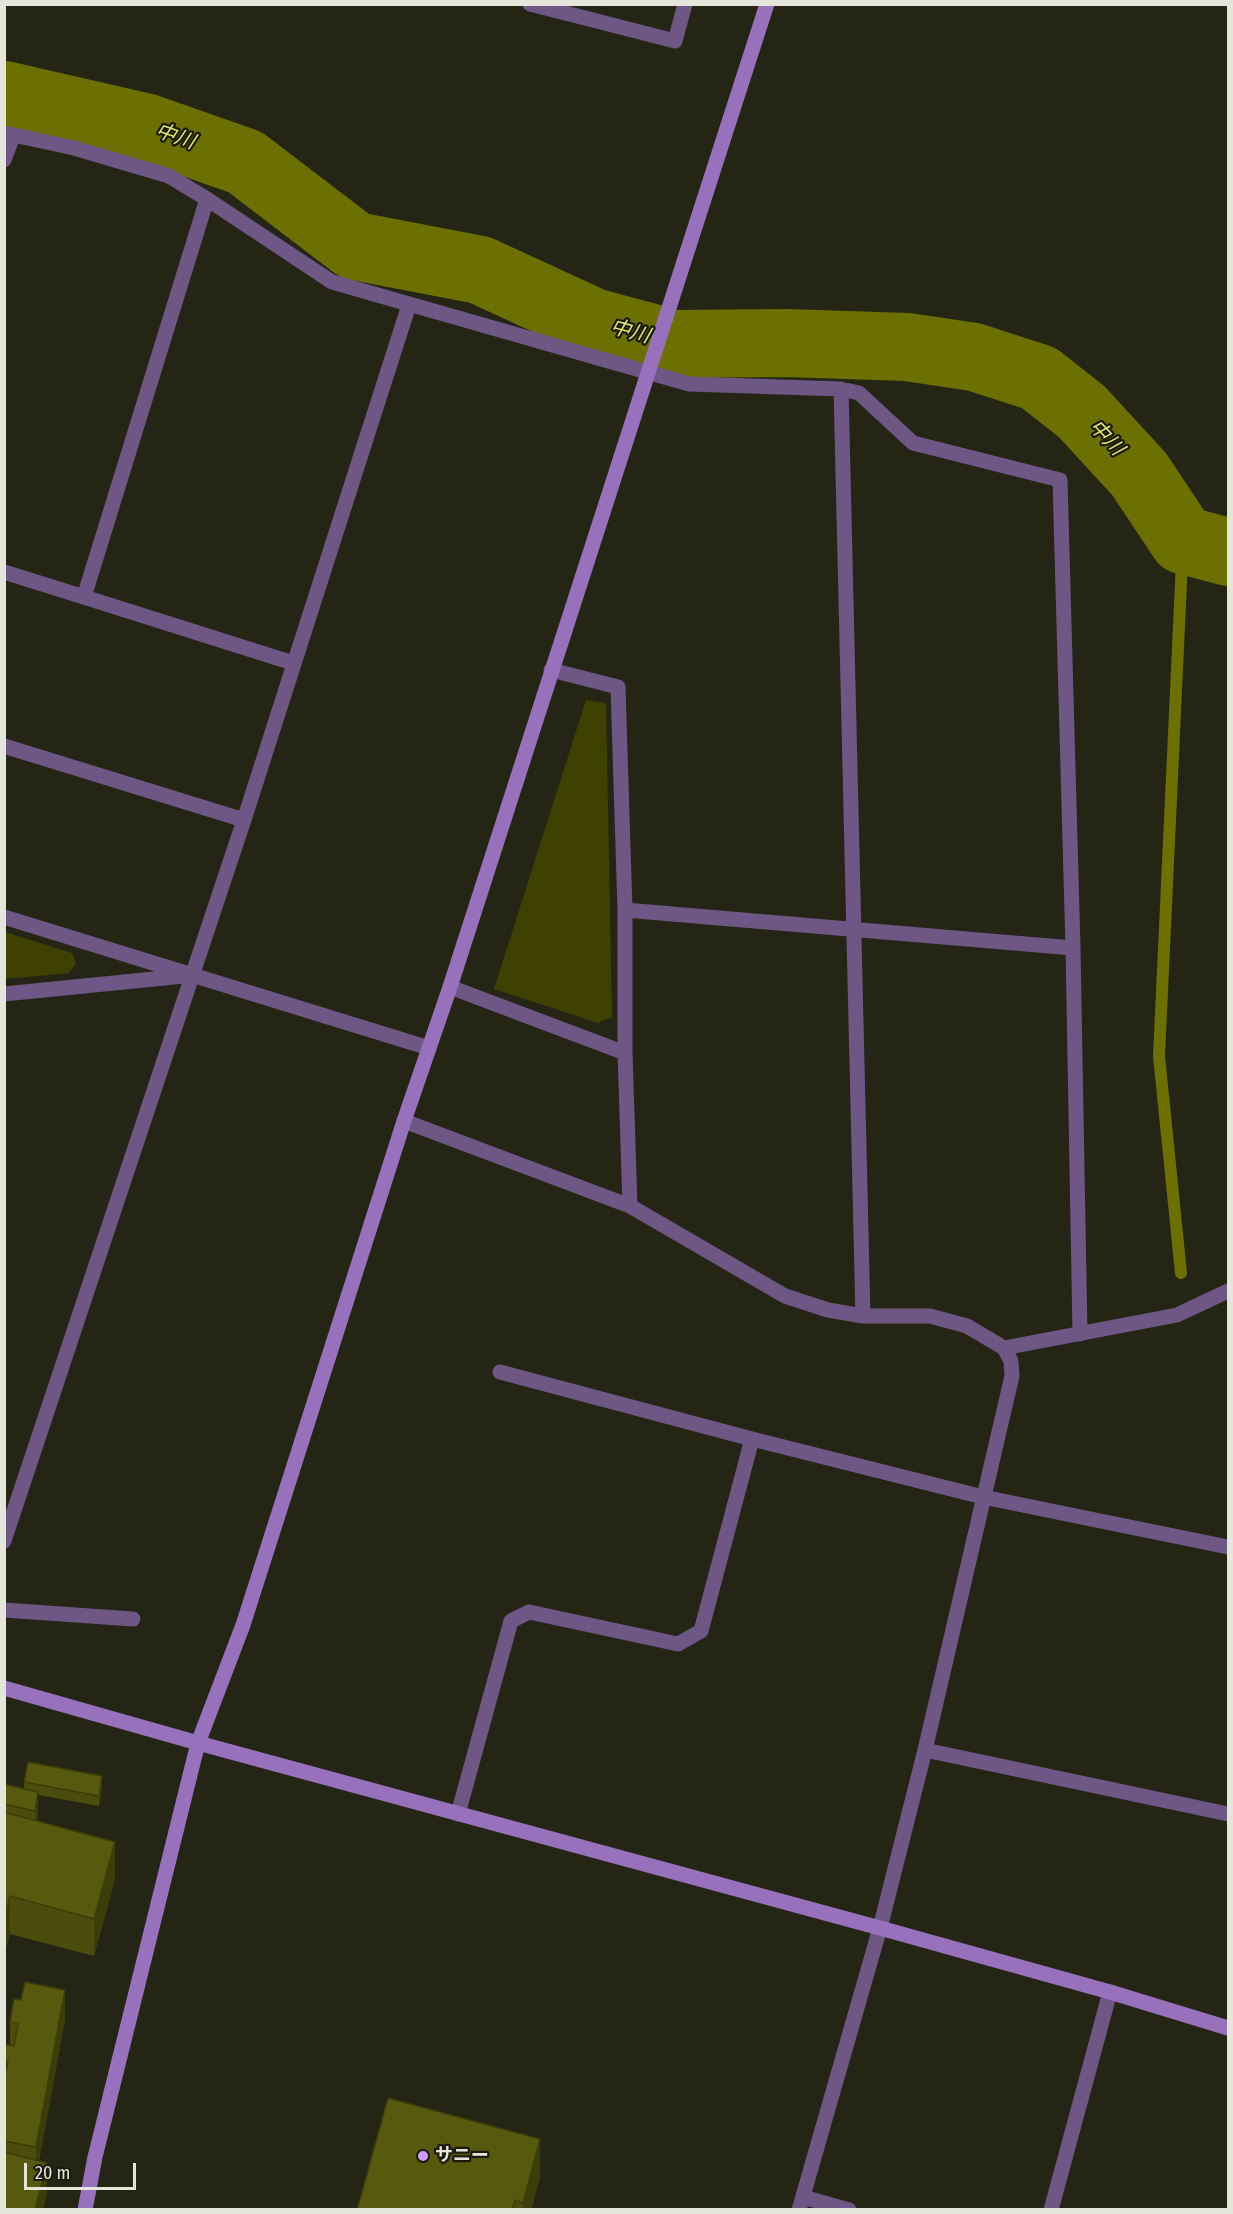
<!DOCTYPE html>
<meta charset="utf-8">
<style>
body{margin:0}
#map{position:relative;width:1233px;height:2214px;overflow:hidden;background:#242515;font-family:"Fira Sans Condensed",sans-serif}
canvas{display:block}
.frame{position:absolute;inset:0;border:6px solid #e4e5db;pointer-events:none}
.scale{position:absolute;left:24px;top:2163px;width:112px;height:27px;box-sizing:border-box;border:3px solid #e4e5db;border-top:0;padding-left:8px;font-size:18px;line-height:21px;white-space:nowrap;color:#e4e5db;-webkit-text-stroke:4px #1a1b0c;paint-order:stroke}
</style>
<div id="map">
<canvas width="1233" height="2214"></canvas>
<div class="frame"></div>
<div class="scale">20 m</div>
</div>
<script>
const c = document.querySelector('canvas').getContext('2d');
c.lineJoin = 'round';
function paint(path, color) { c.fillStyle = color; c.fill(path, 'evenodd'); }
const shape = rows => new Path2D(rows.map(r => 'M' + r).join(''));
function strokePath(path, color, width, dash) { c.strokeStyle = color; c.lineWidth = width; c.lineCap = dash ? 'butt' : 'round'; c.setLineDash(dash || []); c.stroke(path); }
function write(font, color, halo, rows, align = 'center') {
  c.font = font + ' "Fira Sans Condensed","Noto Sans JP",sans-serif'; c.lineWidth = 4.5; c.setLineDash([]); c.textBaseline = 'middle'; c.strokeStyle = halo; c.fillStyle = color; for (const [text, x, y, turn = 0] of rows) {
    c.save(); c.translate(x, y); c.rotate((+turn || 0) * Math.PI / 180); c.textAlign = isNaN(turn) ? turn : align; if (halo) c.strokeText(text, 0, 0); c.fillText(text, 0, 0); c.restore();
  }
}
paint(shape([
 [586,700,606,703,612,1017,598,1023,494,989],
 [5,932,72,953,76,963,69,973,5,979]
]), '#3f4101');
strokePath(shape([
 [1181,1273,1159,1056,1183,540]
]), '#6c7000', 12);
strokePath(shape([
 [4,95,148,128,245,162,355,246,480,270,593,322,675,344,787,343,907,347,974,357,1039,378,1082,412,1139,474,1183,540,1228,552]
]), '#6c7000', 68);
strokePath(shape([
 [530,4,675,41,685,4],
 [4,133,74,148,169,176,207,199,332,282,689,384,841,389,859,393,913,443,1060,480,1073,948,1080,1334],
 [4,160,13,136],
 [841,389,863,1316],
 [4,572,84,597,207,199],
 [84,597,293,663],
 [551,670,618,687,625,910,625,1053,630,1206],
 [4,746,244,820],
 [625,910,1073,948],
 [4,917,429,1048],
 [450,987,625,1053],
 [4,994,184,976],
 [404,1121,630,1206,785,1296,828,1310,863,1316,930,1316,967,1326,1004,1348,1011,1361,1012,1376,925,1750,880,1928,799,2210],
 [1004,1348,1177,1315,1228,1291],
 [752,1439,983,1497,1228,1547],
 [4,1541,244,820,409,305],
 [4,1610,133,1619],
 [925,1750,1228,1814],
 [458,1814,511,1621,529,1612,678,1644,701,1631,752,1439,500,1372],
 [803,2197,849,2210],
 [1051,2210,1110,1992]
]), '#6e5685', 15);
strokePath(shape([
 [4,1688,198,1743,880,1928,1110,1992,1228,2028],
 [85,2210,95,2157,198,1743,243,1625,404,1121,450,987,767,4]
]), '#9871bd', 15);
paint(shape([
 [24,1782,102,1787,99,1806,38,1795,38,1821,115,1879,94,1956,10,1934,4,1955,4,1784,24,1788],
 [65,2019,39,2161,47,2192,43,2210,4,2210,4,2044,10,2045,10,2022],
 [540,2177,531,2210,357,2210]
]), '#4a4d0c');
paint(shape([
 [102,1776,102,1787,99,1806,99,1796],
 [38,1792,38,1821,35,1841,35,1811],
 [115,1842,115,1879,94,1956,94,1919],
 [10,1896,10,1934,4,1955,4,1918],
 [65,1990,65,2019,36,2176,36,2147],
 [540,2139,540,2177,531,2210,523,2210,523,2203],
 [47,2163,47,2192,43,2210,35,2210]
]), '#3c3e0a');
const building = shape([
 [28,1762,102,1776,99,1796,24,1782,28,1762],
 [4,1784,38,1792,35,1811,4,1804,4,1784],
 [4,1812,115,1842,94,1919,10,1896,4,1918,4,1812],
 [25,1982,65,1990,36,2147,4,2141,4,2080,8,2061,4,2061,4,2044,14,2046,18,2024,10,2022,14,1999,21,2000,25,1982],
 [388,2098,540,2139,523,2203,515,2200,512,2210,357,2210,388,2098],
 [4,2152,47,2163,35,2210,4,2210,4,2152]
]);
paint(building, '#56590e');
strokePath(building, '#3c3e0a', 1.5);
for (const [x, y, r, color] of [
 [423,2156,6,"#d09dff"]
]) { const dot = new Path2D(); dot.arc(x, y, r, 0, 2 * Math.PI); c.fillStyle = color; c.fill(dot); strokePath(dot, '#1a1b0c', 2); }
write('bold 18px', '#e4e5db', '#1a1b0c', [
 ["サニー",435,2156]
], 'left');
write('italic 20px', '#e2e96f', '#1a1b0c', [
 ["中川",175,137,19],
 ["中川",630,332,15],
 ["中川",1106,438,47]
]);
</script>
